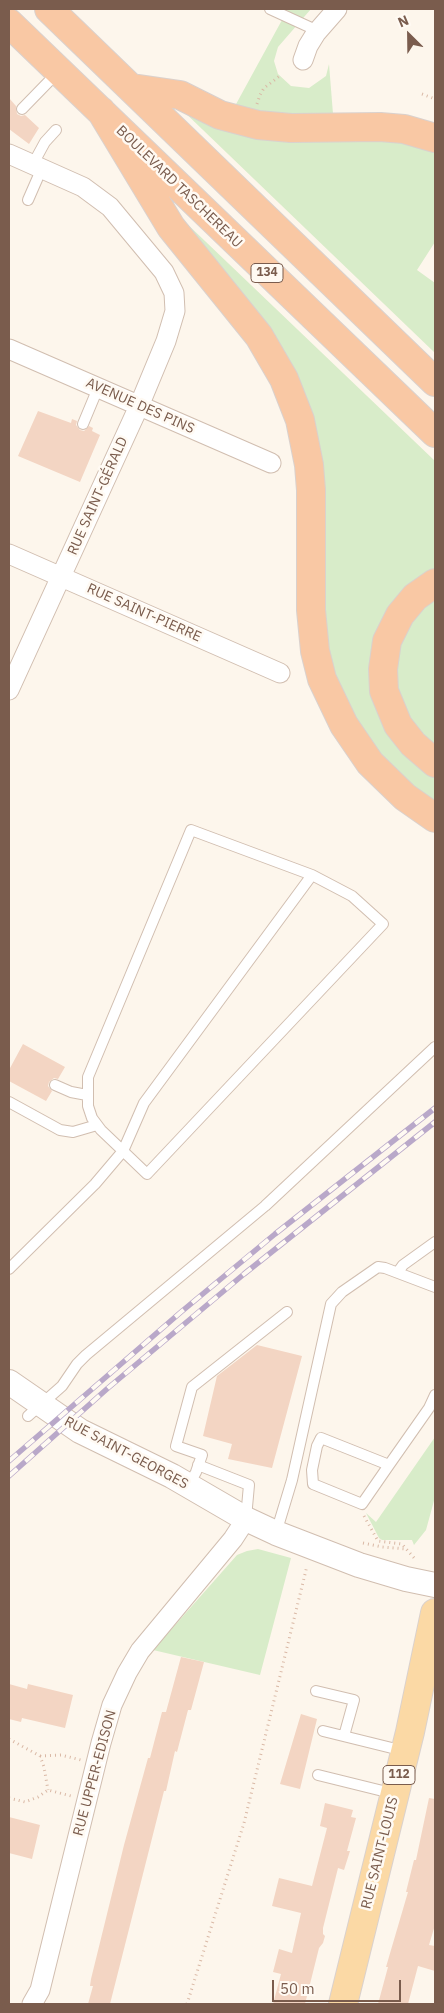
<!DOCTYPE html>
<meta charset="utf-8">
<style>
body{margin:0}
#map{position:relative;width:444px;height:2013px;overflow:hidden;background:#fdf6ec;font-family:"IBM Plex Sans",sans-serif}
canvas{display:block}
.frame{position:absolute;inset:0;border:10px solid #7a5c4d;pointer-events:none}
.north{position:absolute;left:384px;top:10px;width:50px;height:50px;-webkit-text-stroke:4px #fffaf3;paint-order:stroke;rotate:337deg;font-size:14px;font-weight:700;line-height:20px;text-align:center;color:#7a5c4d}
.north::after{content:'';display:block;margin:auto;width:18px;height:22px;background:#7a5c4d;clip-path:polygon(50% 0,100% 100%,50% 72%,0 100%)}
.scale{position:absolute;left:272px;top:1980px;width:129px;height:22px;box-sizing:border-box;border:2px solid #7a5c4d;border-top:0;padding-left:6px;font-size:15px;line-height:18px;white-space:nowrap;color:#7a5c4d;-webkit-text-stroke:4px #fffaf3;paint-order:stroke}
</style>
<div id="map">
<canvas width="444" height="2013"></canvas>
<div class="frame"></div>
<div class="north">N</div>
<div class="scale">50 m</div>
</div>
<script>
const c = document.querySelector('canvas').getContext('2d');
c.lineJoin = 'round';
function paint(path, color) { c.fillStyle = color; c.fill(path, 'evenodd'); }
const shape = rows => new Path2D(rows.map(r => 'M' + r).join(''));
function strokePath(path, color, width, dash) { c.strokeStyle = color; c.lineWidth = width; c.lineCap = dash ? 'butt' : 'round'; c.setLineDash(dash || []); c.stroke(path); }
function write(font, color, halo, rows, align = 'center') {
  c.font = font + ' "IBM Plex Sans",sans-serif'; c.lineWidth = 5; c.setLineDash([]); c.textBaseline = 'middle'; c.strokeStyle = halo; c.fillStyle = color; for (const [text, x, y, turn = 0] of rows) {
    c.save(); c.translate(x, y); c.rotate((+turn || 0) * Math.PI / 180); c.textAlign = isNaN(turn) ? turn : align; if (halo) c.strokeText(text, 0, 0); c.fillText(text, 0, 0); c.restore();
  }
}
paint(shape([
 [288,9,311,9,278,47,274,61,278,74,291,86,309,88,326,76,329,64,333,114,270,114,235,106],
 [177,105,376,135,435,150,435,242,417,270,435,283,435,353],
 [182,219,435,461,435,573,375,646,435,774,435,805,427,800,359,733,323,646,318,461],
 [435,594,435,749,421,738,394,693,398,640,427,600],
 [435,1437,435,1497,426,1530,414,1545,412,1540,382,1540,379,1538,366,1513,376,1522],
 [258,1549,291,1558,260,1675,153,1650,237,1555,247,1551]
]), '#d8ecc9');
paint(shape([
 [9,98,16,106,17,114,21,116,25,115,39,128,29,144,9,129],
 [38,411,71,423,72,419,77,421,76,425,80,430,84,431,89,426,93,428,92,431,100,435,80,482,18,456],
 [23,1044,65,1067,58,1079,54,1078,49,1082,48,1086,52,1091,46,1101,9,1081,9,1070],
 [257,1345,302,1356,272,1468,228,1459,232,1444,203,1436,217,1376],
 [181,1657,204,1662,191,1710,188,1710,177,1752,175,1751,166,1791,164,1791,110,2004,88,2004,93,1986,90,1986,91,1979,124,1845,148,1758,150,1758,162,1712,166,1712],
 [9,1684,27,1689,28,1684,73,1695,65,1728,22,1718,21,1722,9,1719],
 [301,1714,317,1719,300,1789,280,1784],
 [429,1798,435,1799,435,1925,429,1945,435,1946,435,1971,418,1966,408,2004,378,2004,388,1967,386,1967,408,1892,406,1892,414,1860,416,1860],
 [325,1803,353,1810,351,1817,356,1818,347,1851,350,1851,344,1870,338,1868,323,1928,323,1934,325,1936,323,1943,319,1948,305,2004,273,2004,281,1974,273,1972,279,1949,292,1953,301,1913,272,1906,279,1878,312,1886,327,1828,320,1826],
 [9,1817,40,1825,32,1859,9,1853]
]), '#f3d5c3');
const service = shape([
 [270,9,318,31],
 [22,109,58,72],
 [33,164,45,142,56,130],
 [28,200,42,168],
 [83,424,98,388],
 [55,1085,71,1092,87,1095],
 [9,1102,60,1130,73,1132,97,1125],
 [9,1269,95,1184,123,1151,144,1103,312,875,191,830,88,1077,88,1106,92,1118,101,1130,123,1151,147,1174,383,924,352,896,312,875],
 [398,1272,403,1265,435,1242],
 [28,1416,62,1386,77,1364,86,1355,265,1206,435,1047],
 [198,1465,249,1485,246,1518],
 [389,1465,321,1438,317,1446,312,1470,313,1484,362,1504,389,1465,429,1408,435,1395],
 [188,1487,196,1472,202,1455,176,1446,192,1387,287,1312],
 [276,1533,292,1480,331,1304,342,1292,378,1267,385,1268,435,1287],
 [316,1691,354,1700,344,1736],
 [323,1731,404,1751],
 [318,1775,395,1794]
]);
const minor = shape([
 [303,60,308,46,316,33,337,9],
 [9,154,83,187,110,207,164,272,174,293,175,311,166,341,139,406,9,690],
 [9,349,271,463],
 [9,554,280,673],
 [32,2004,40,1990,101,1743,112,1705,127,1673,140,1651,233,1539,246,1519]
]);
const tertiary = shape([
 [9,1382,80,1431,172,1476,246,1519,276,1533,359,1565,406,1579,435,1585]
]);
const primary = shape([
 [343,2004,410,1732,435,1613]
]);
const trunk = shape([
 [49,9,435,382],
 [9,23,435,433],
 [132,88,180,95,220,115,258,125,291,128,380,127,404,129,435,138],
 [101,111,171,227,259,336,284,379,300,420,309,465,311,490,311,610,315,651,322,679,344,725,370,763,405,797,435,818],
 [435,583,415,597,400,615,387,641,383,669,384,691,398,725,413,744,435,763]
]);
strokePath(service, '#d1beb0', 12);
strokePath(minor, '#d1beb0', 21);
strokePath(tertiary, '#d1beb0', 26);
strokePath(primary, '#dad1cd', 30);
strokePath(trunk, '#dad1cd', 30);
strokePath(shape([
 [422,94,435,99],
 [257,104,260,95,264,88,281,75],
 [364,1516,378,1541,402,1544,416,1560],
 [363,1543,382,1547,407,1549],
 [9,1739,40,1756,44,1767,48,1790],
 [40,1756,61,1755,81,1760],
 [9,1798,25,1802,38,1797,48,1790,71,1796],
 [187,2004,244,1823,307,1566]
]), '#d9b8a5', 3, [1, 4]);
strokePath(service, '#fff', 10);
strokePath(minor, '#fff', 19);
strokePath(tertiary, '#fff', 24);
strokePath(primary, '#fbd9a5', 28);
strokePath(trunk, '#f9c8a4', 28);
const rail = shape([
 [9,1461,181,1312,275,1234,435,1108],
 [9,1476,108,1388,244,1274,435,1122]
]);
strokePath(rail, '#b9a8c9', 5.5);
strokePath(rail, '#fffaf3', 4, [11]);
for (const [x, y, w] of [
 [267,273,32],
 [399,1775,32]
]) { const box = new Path2D(); box.roundRect(x - w / 2, y - 9.5, w, 19, 4); c.fillStyle = '#fffaf3'; c.fill(box); strokePath(box, '#7a5c4d', 1); }
write('bold 12px', '#7a5c4d', null, [
 ["134",267,273],
 ["112",399,1775]
]);
write('14px', '#7a5c4d', '#fffaf3', [
 ["BOULEVARD TASCHEREAU",179,187,44],
 ["AVENUE DES PINS",140,406,24],
 ["RUE SAINT-GÉRALD",98,496,-66],
 ["RUE SAINT-PIERRE",144,613,24],
 ["RUE SAINT-GEORGES",126,1453,28],
 ["RUE UPPER-EDISON",95,1773,-75],
 ["RUE SAINT-LOUIS",380,1853,-76]
]);
</script>
